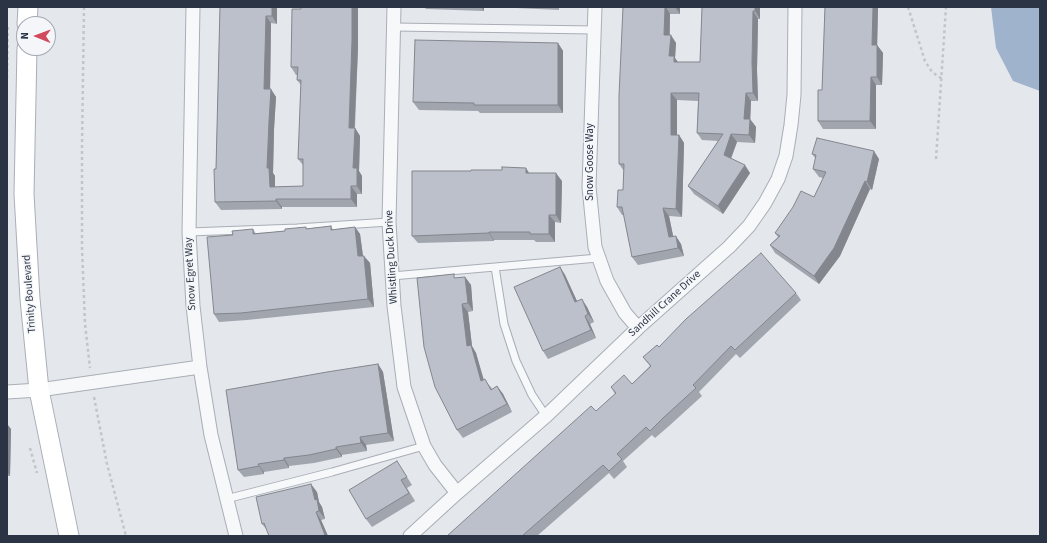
<!DOCTYPE html>
<style>
body{margin:0}
#map{position:relative;width:1047px;height:543px;overflow:hidden;background:#e4e7ec;font-family:"Source Sans 3",sans-serif}
canvas{display:block}
.frame{position:absolute;inset:0;border:8px solid #2b3445;pointer-events:none}
.north{position:absolute;left:16px;top:16px;width:40px;height:40px;box-sizing:border-box;background:#f4f6f9;border:1px solid #a4a8b1;border-radius:50%;rotate:271deg;font-size:11px;font-weight:700;line-height:16px;text-align:center;color:#2b3445}
.north::after{content:'';display:block;margin:auto;width:14px;height:18px;background:#d1495b;clip-path:polygon(50% 0,100% 100%,50% 72%,0 100%)}
</style>
<div id="map">
<canvas width="1047" height="543"></canvas>
<div class="frame"></div>
<div class="north">N</div>
</div>
<script>
const c = document.querySelector('canvas').getContext('2d');
c.lineJoin = 'round';
function paint(path, color) { c.fillStyle = color; c.fill(path, 'evenodd'); }
const shape = rows => new Path2D(rows.map(r => 'M' + r).join(''));
function strokePath(path, color, width, dash) { c.strokeStyle = color; c.lineWidth = width; c.lineCap = dash ? 'butt' : 'round'; c.setLineDash(dash || []); c.stroke(path); }
function write(font, color, halo, rows, align = 'center') {
  c.font = font + ' "Source Sans 3",sans-serif'; c.lineWidth = 3; c.setLineDash([]); c.textBaseline = 'middle'; c.strokeStyle = halo; c.fillStyle = color; for (const [text, x, y, turn = 0] of rows) {
    c.save(); c.translate(x, y); c.rotate((+turn || 0) * Math.PI / 180); c.textAlign = isNaN(turn) ? turn : align; if (halo) c.strokeText(text, 0, 0); c.fillText(text, 0, 0); c.restore();
  }
}
paint(shape([
 [991,7,1040,7,1040,91,1013,81,996,48]
]), '#9fb4cc');
const service = shape([
 [394,27,594,30],
 [189,232,297,228,389,222],
 [495,267,504,324,516,361,532,395,546,416],
 [392,276,598,258],
 [226,499,332,472,424,446]
]);
const minor = shape([
 [193,7,189,232,193,306,200,367,211,435,236,536],
 [394,7,389,222,394,306,404,387,424,446,435,465,457,493],
 [595,7,589,187,595,247,607,281,625,313,638,328],
 [7,392,39,390,200,367],
 [410,536,457,493,546,416,638,328,729,247,749,226,765,203,778,179,786,156,791,125,794,95,795,7]
]);
const secondary = shape([
 [27,24,28,7],
 [27,48,24,194,30,299,39,390,69,536]
]);
strokePath(service, '#a9aeb7', 9);
strokePath(minor, '#a9aeb7', 15);
strokePath(secondary, '#a9aeb7', 21);
strokePath(shape([
 [84,7,82,146,82,248,85,324,90,368],
 [908,7,925,61,932,72,942,79],
 [7,78,8,24],
 [936,159,946,7],
 [94,397,107,464,126,536],
 [30,448,37,473]
]), '#c2c5cb', 2.5, [3, 3]);
strokePath(service, '#f7f8fa', 7);
strokePath(minor, '#f7f8fa', 13);
strokePath(secondary, '#fff', 19);
paint(shape([
 [220,7,277,7,277,24,271,23,270,89,276,97,274,129,273,173,275,176,275,187,303,186,303,165,298,159,301,85,297,80,297,75,296,75,291,67,358,48,355,128,360,136,359,171,362,176,362,194,357,194,357,207,282,207,282,209,221,210,215,202],
 [424,7,484,7,484,11,426,9],
 [515,7,559,7,559,10,516,8],
 [623,7,680,7,680,14,670,14,670,35,676,43,675,58,678,62,700,62,702,7,760,7,760,19,758,19,757,70,758,101,751,101,750,119,756,127,755,143,737,142,731,159,750,173,723,214,694,194,688,186,718,141,702,140,697,133,698,101,677,100,677,135,679,135,684,143,682,217,669,216,673,236,681,244,684,256,638,265,632,257,624,215,622,215,617,207,623,190,624,171,619,164],
 [825,7,878,7,877,45,883,53,882,85,876,85,876,129,823,129,818,121,822,90],
 [558,43,563,51,563,113,480,113,478,111,419,110,413,102],
 [812,154,879,159,872,190,870,189,840,256,819,284,775,253,770,245,778,237,775,233,814,197,823,178,819,177,813,169,816,159],
 [530,173,562,181,561,223,555,222,555,242,536,242,534,240,494,240,494,241,418,243,412,236],
 [331,226,333,230,355,227,360,234,363,256,370,263,374,307,247,320,219,322,214,314,233,235,253,229,256,234],
 [560,267,565,275,577,301,587,307,594,322,590,324,596,338,548,359,543,351],
 [465,277,471,285,473,311,468,312,472,346,476,353,484,380,491,387,492,389,497,386,503,394,512,412,463,438,457,430,456,278],
 [796,293,801,300,740,358,736,354,699,392,702,396,669,426,655,438,652,435,623,461,627,467,614,479,609,473,537,536,447,536,596,411,615,394,611,387,632,384,650,366,643,357,659,347],
 [378,364,383,372,394,441,366,445,367,451,342,455,342,457,314,463,289,466,289,468,264,472,264,474,244,477,238,470],
 [7,424,11,429,10,476,7,476],
 [402,469,412,485,407,488,415,501,372,527,366,519],
 [317,492,319,502,322,507,325,519,321,520,328,536,269,536,267,530,262,524]
]), '#a1a5ae');
paint(shape([
 [272,7,277,7,277,24,272,16],
 [352,7,358,7,358,48,354,136,349,128],
 [481,7,484,7,484,11],
 [665,7,666,7,670,14,669,43,664,35],
 [675,7,680,7,680,14],
 [755,7,760,7,760,19,755,11],
 [873,7,878,7,877,53,872,45],
 [753,11,758,19,757,70,758,101,753,93,752,62],
 [266,16,271,23,270,97,264,89],
 [671,35,676,43,675,58,679,64,679,70,669,56],
 [558,43,563,51,563,113,558,105],
 [877,45,883,53,882,85,877,77],
 [871,77,876,85,876,129,870,121],
 [271,89,276,97,274,129,273,173,275,176,275,195,270,187,267,168,269,121],
 [671,93,677,100,677,143,671,135],
 [746,93,751,101,750,127,744,119],
 [750,119,756,127,755,143,749,135],
 [355,128,360,136,359,171,362,176,362,194,357,186,353,168],
 [731,134,737,142,729,163,724,155],
 [679,135,684,143,682,217,676,209],
 [874,151,879,159,872,190,867,182],
 [745,165,750,173,723,214,718,206],
 [526,168,531,176,526,173],
 [556,173,562,181,561,223,556,215],
 [865,181,870,189,840,256,819,284,814,276],
 [351,186,357,194,357,207,351,199],
 [276,199,282,207,282,209,276,201],
 [663,208,669,216,675,245,669,237],
 [549,215,555,222,555,242,549,234],
 [355,227,360,234,364,264,358,256],
 [489,232,494,240,494,241,489,233],
 [676,236,681,244,684,256,678,248],
 [364,256,370,263,374,307,368,299],
 [560,267,565,275,581,310,575,302],
 [465,277,471,285,473,311,468,303],
 [582,299,587,307,594,322,588,314],
 [462,304,468,312,472,346,476,353,486,389,481,381,467,346],
 [585,316,590,324,596,338,591,330],
 [378,364,383,372,394,441,388,433],
 [497,386,503,394,512,412,507,404],
 [7,424,11,429,10,476,7,472],
 [360,437,366,445,367,451,361,443],
 [336,447,342,455,342,457,336,449],
 [284,458,289,466,289,468,284,460],
 [258,464,264,472,264,474,259,466],
 [311,484,317,492,319,502,322,507,325,519,319,511,315,500],
 [316,512,321,520,328,536,326,536,325,535]
]), '#83868d');
const building = shape([
 [220,7,272,7,272,16,266,16,264,89,271,89,269,121,267,168,269,168,270,187,303,186,303,159,298,159,301,80,297,80,298,67,291,67,292,9,301,9,301,7,352,7,352,40,349,128,355,128,353,168,357,168,357,186,351,186,351,199,276,199,276,201,215,202,214,169,216,169,220,7],
 [623,7,665,7,664,35,671,35,669,56,674,56,674,62,700,62,702,7,755,7,755,11,753,11,752,62,753,93,746,93,744,119,750,119,749,135,731,134,724,155,745,165,718,206,688,186,723,134,697,133,699,93,671,93,671,135,679,135,676,209,663,208,669,237,676,236,678,248,632,257,622,207,617,207,618,190,623,190,624,164,619,164,619,96,623,7],
 [825,7,873,7,872,45,877,45,877,77,871,77,870,121,818,121,818,90,822,90,825,7],
 [415,40,558,43,558,105,474,105,474,103,413,102,415,40],
 [817,138,874,151,867,182,865,181,834,248,814,276,770,245,780,236,775,233,793,207,801,191,814,197,826,172,813,169,816,155,812,154,817,138],
 [502,167,526,168,526,173,556,173,556,215,549,215,549,234,530,234,530,232,489,232,489,233,412,236,412,171,471,171,471,170,502,170,502,167],
 [331,226,331,230,355,227,358,256,364,256,368,299,241,313,214,314,207,237,233,235,232,231,253,229,253,234,285,231,285,229,306,227,306,229,331,226],
 [761,253,796,293,735,350,731,346,693,385,696,388,663,418,650,431,646,427,617,454,622,459,609,471,603,465,522,536,447,536,591,406,596,411,616,393,611,387,624,375,632,384,651,366,643,357,657,345,659,347,686,319,761,253],
 [560,267,575,302,582,299,588,314,585,316,591,330,543,351,514,287,560,267],
 [454,274,454,278,465,277,468,303,462,304,467,346,471,345,481,381,485,379,491,390,497,386,507,404,457,430,435,387,424,347,417,278,454,274],
 [378,364,388,433,360,437,361,443,336,447,336,449,309,455,284,458,284,460,258,464,259,466,238,470,226,390,327,372,378,364],
 [397,461,407,477,401,480,409,493,366,519,349,490,397,461],
 [311,484,315,500,317,499,319,511,316,512,325,535,321,536,269,536,264,523,262,524,256,497,311,484]
]);
paint(building, '#bbc0ca');
strokePath(building, '#83868d', 1);
write('11px', '#2b3445', '#f4f6f9', [
 ["Snow Goose Way",591,162,-90],
 ["Whistling Duck Drive",392,257,-93],
 ["Snow Egret Way",191,274,-93],
 ["Trinity Boulevard",30,294,-94],
 ["Sandhill Crane Drive",665,304,-42]
]);
</script>
